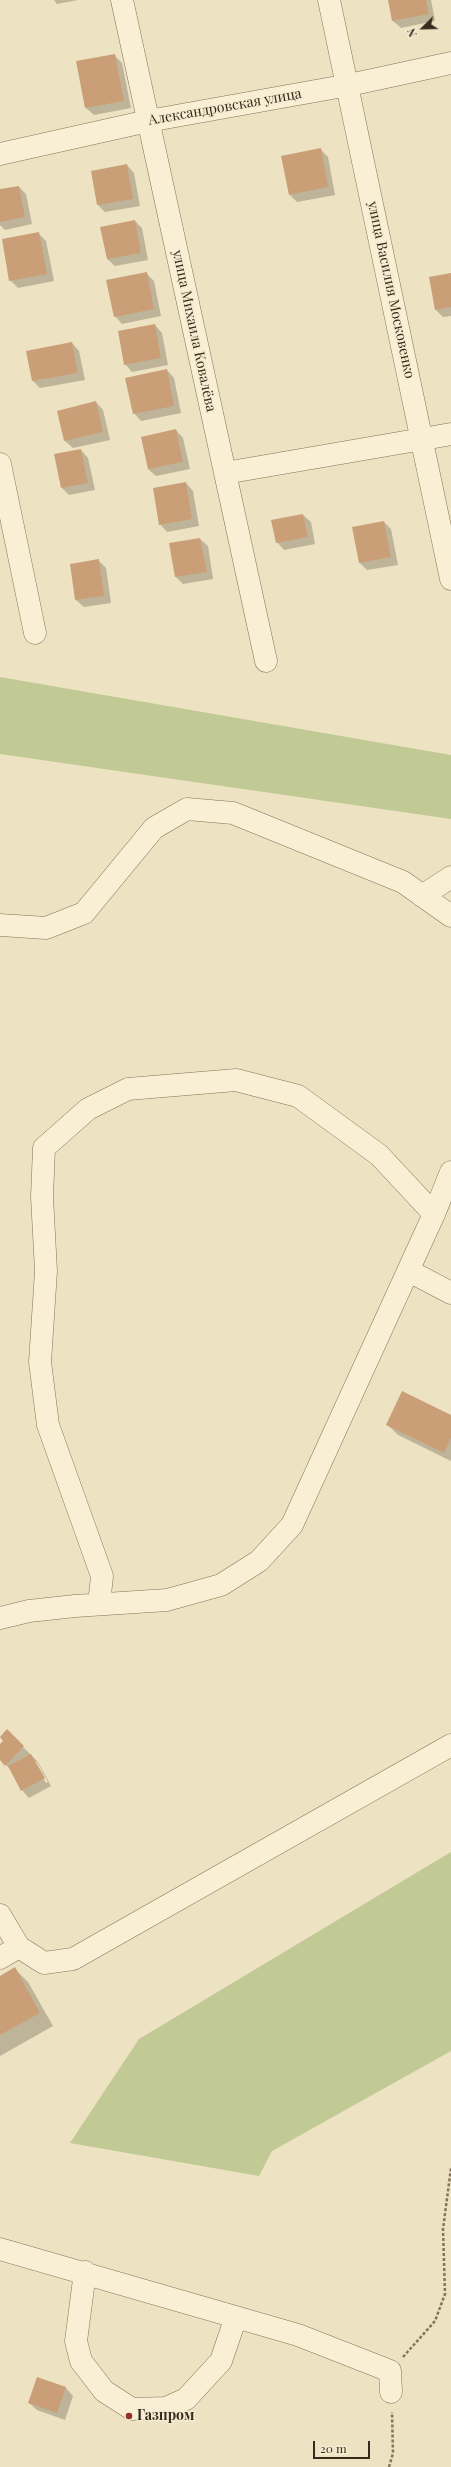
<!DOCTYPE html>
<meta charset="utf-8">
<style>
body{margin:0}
#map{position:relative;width:451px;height:2467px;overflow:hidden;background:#ede2c1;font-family:"Playfair Display",serif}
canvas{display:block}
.north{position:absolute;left:403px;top:8px;width:40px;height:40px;-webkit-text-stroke:3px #f4ecd0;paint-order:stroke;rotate:247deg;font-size:11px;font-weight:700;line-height:16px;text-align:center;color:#352a1d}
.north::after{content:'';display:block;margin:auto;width:14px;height:18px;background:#352a1d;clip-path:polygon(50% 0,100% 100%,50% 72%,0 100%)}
.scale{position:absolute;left:313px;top:2441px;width:57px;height:18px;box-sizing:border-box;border:2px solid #352a1d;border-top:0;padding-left:5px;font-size:12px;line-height:14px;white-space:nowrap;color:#352a1d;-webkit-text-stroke:3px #f4ecd0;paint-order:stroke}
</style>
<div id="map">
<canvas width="451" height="2467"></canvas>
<div class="north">N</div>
<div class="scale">20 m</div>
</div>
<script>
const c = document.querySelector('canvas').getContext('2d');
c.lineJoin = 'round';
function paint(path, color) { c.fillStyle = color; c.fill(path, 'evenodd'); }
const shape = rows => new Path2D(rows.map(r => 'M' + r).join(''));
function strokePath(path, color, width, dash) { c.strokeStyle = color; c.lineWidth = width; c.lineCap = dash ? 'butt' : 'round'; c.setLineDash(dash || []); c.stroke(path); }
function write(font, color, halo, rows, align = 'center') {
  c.font = font + ' "Playfair Display",serif'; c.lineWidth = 3; c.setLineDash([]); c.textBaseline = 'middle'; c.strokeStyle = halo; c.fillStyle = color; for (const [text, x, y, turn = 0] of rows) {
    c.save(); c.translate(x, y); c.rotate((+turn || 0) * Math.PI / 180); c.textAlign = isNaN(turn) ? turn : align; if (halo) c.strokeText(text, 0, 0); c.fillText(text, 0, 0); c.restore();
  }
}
paint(shape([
 [0,677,451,755,451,819,0,754],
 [451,1852,451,2051,272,2151,259,2176,70,2143,139,2039]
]), '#c1ca95');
paint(shape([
 [54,0,78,0,57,4],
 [389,0,431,0,435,21,401,28,393,21],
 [114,55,122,63,131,108,94,115,86,108],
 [320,149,328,157,335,195,297,202,290,195],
 [127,165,134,173,140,206,105,212,98,205,92,172],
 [19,187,26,194,32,224,5,230,0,225,0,190],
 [135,221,142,228,148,260,115,266,107,259],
 [38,233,46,241,54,281,18,288,10,280],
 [146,273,154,281,161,316,122,324,115,316],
 [451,274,451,316,443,317,436,310],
 [155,325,162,333,168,365,132,372,125,364],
 [72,343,79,351,85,380,40,388,33,381,27,352],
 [167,370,174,378,181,413,141,421,134,413],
 [96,402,103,410,110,440,73,448,65,441,58,411],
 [176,430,183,438,190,469,156,476,148,469],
 [81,450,88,458,95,490,69,495,62,488],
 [186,483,193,491,199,526,167,532,160,524],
 [303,515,311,522,315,544,284,550,277,542],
 [384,522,391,529,398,565,367,570,360,563,353,528],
 [200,539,208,546,213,579,183,584,176,577,170,544],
 [98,560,106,568,111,603,84,607,76,600],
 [451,1417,451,1461,398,1435,387,1424],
 [7,1731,38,1762,51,1786,29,1798,22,1790,10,1769,0,1759,0,1746,4,1741],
 [35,1762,37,1762,48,1782,46,1783],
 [15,1969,28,1982,53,2026,0,2056,0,1977],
 [38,2378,66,2388,73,2396,65,2420,37,2410,29,2403]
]), '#0003');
paint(shape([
 [388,0,426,0,429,14,392,21],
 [115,54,124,101,85,108,76,61],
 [321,148,328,187,289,195,281,156],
 [127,164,133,199,97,205,91,171],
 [19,186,25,217,0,222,0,189],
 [135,220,141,253,107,259,100,227],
 [39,232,47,274,9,281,2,239],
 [147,272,154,309,114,317,106,280],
 [451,273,451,307,435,310,429,277],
 [155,324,161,358,124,365,118,331],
 [72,342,78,373,32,381,26,351],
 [167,369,174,406,133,414,125,378],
 [96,401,103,432,64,441,57,411],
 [176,429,183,462,148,469,141,437],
 [81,449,88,483,61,488,54,454],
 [186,482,192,519,159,525,153,488],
 [303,514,308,537,276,543,271,520],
 [384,521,391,557,359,563,352,527],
 [200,538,207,572,175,577,169,543],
 [99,559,104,596,75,600,70,564],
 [402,1391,451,1415,451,1438,444,1453,386,1425],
 [7,1729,24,1746,5,1766,0,1760,0,1744,3,1741,0,1737],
 [31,1754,45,1778,21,1791,8,1766],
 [15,1967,40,2013,0,2035,0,1976],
 [37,2377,66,2387,57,2413,28,2403]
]), '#ca9f77');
const minor = shape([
 [122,0,266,661],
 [329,0,451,579],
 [0,154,148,121,349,85,451,63],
 [0,464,35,633],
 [225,473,451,434],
 [422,896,451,877],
 [0,925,46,928,84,913,154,828,187,809,233,813,403,882,451,916],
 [409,1271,451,1293],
 [99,1604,102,1576,48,1425,40,1362,46,1271,42,1197,44,1148,88,1109,128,1089,236,1080,298,1096,379,1155,434,1214],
 [0,1618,29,1611,75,1606,167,1600,221,1585,259,1561,292,1525,434,1214,451,1172],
 [0,1915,19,1947,44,1963,73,1959,451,1745],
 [0,1958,19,1947],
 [0,2249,298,2335,390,2371,391,2392],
 [85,2272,76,2341,81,2361,104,2391,132,2409,166,2408,186,2399,221,2361,236,2317]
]);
strokePath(minor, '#867359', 23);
strokePath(shape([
 [403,2357,435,2321,445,2294,443,2229,451,2168],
 [389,2467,393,2453,392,2412]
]), '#867359', 2.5, [3, 2]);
strokePath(minor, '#f8efd4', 22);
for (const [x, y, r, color] of [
 [129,2416,4,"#93302a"]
]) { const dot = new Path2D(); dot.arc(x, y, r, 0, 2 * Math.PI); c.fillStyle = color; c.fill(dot); strokePath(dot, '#f4ecd0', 1.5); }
write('14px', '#352a1d', '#f4ecd0', [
 ["Александровская улица",225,107,-10],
 ["улица Василия Московенко",391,290,78],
 ["улица Михаила Ковалёва",194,331,78]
]);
write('bold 14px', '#352a1d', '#f4ecd0', [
 ["Газпром",137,2416]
], 'left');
</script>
